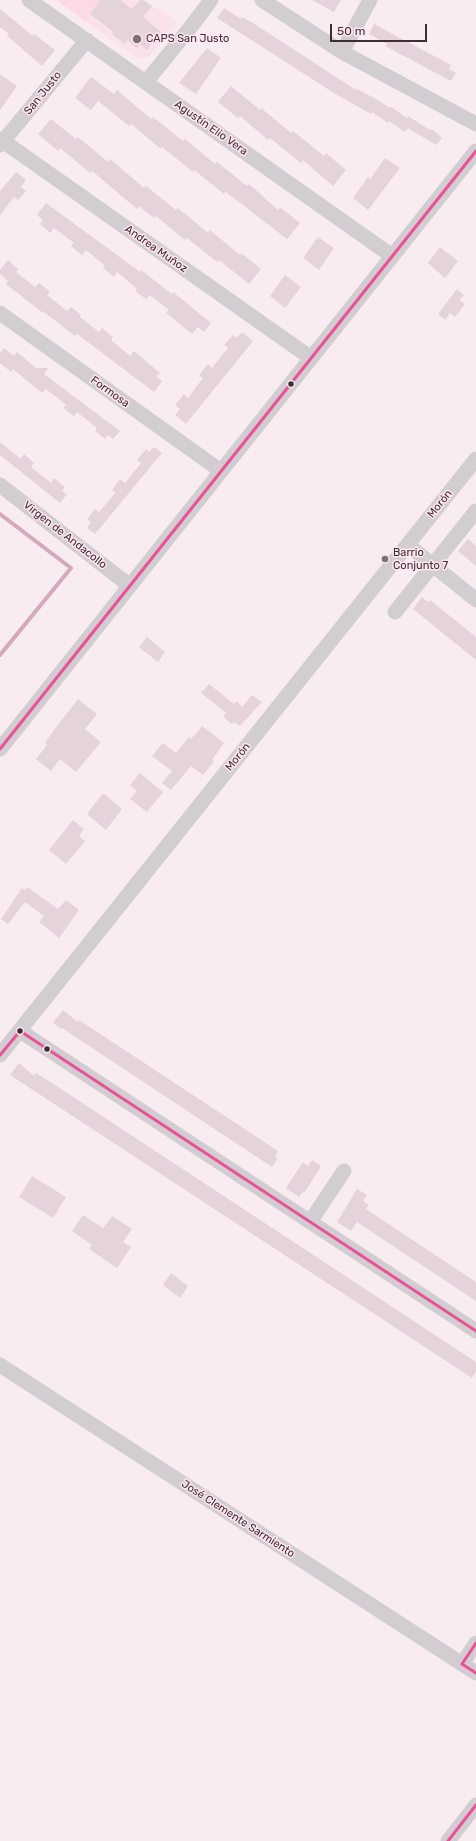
<!DOCTYPE html>
<meta charset="utf-8">
<style>
body{margin:0}
#map{position:relative;width:476px;height:1841px;overflow:hidden;background:#f8ecf1;font-family:Rubik,sans-serif}
canvas{display:block}
.scale{position:absolute;left:330px;top:24px;width:97px;height:18px;box-sizing:border-box;border:2px solid #3d2e35;border-top:0;padding-left:5px;font-size:12px;line-height:14px;white-space:nowrap;color:#3d2e35;-webkit-text-stroke:3px #fee6f0;paint-order:stroke}
</style>
<div id="map">
<canvas width="476" height="1841"></canvas>
<div class="scale">50 m</div>
</div>
<script>
const c = document.querySelector('canvas').getContext('2d');
c.lineJoin = 'round';
function paint(path, color) { c.fillStyle = color; c.fill(path, 'evenodd'); }
const shape = rows => new Path2D(rows.map(r => 'M' + r).join(''));
function strokePath(path, color, width, dash) { c.strokeStyle = color; c.lineWidth = width; c.lineCap = dash ? 'butt' : 'round'; c.setLineDash(dash || []); c.stroke(path); }
function write(font, color, halo, rows, align = 'center') {
  c.font = font + ' Rubik,sans-serif'; c.lineWidth = 3; c.setLineDash([]); c.textBaseline = 'middle'; c.strokeStyle = halo; c.fillStyle = color; for (const [text, x, y, turn = 0] of rows) {
    c.save(); c.translate(x, y); c.rotate((+turn || 0) * Math.PI / 180); c.textAlign = isNaN(turn) ? turn : align; if (halo) c.strokeText(text, 0, 0); c.fillText(text, 0, 0); c.restore();
  }
}
paint(shape([
 [100,0,143,0,178,22,149,57,137,58,85,21]
]), '#fbe1ec');
paint(shape([
 [56,0,100,0,85,21]
]), '#fbd9e7');
strokePath(shape([
 [0,514,71,568,0,655]
]), '#d3aabc', 4);
paint(shape([
 [100,0,120,0,132,9,140,0,143,0,152,6,143,17,161,32,147,50,140,44,137,48,127,40,125,44,112,34,114,32,90,14],
 [312,0,341,0,334,12],
 [224,8,241,19,242,17,253,23,356,90,357,89,374,98,390,108,391,107,407,118,408,116,430,130,432,129,442,138,436,145,408,128,405,132,389,121,388,123,372,112,371,114,337,95,217,18],
 [0,9,33,36,34,34,55,50,42,66,7,36,9,34,0,27],
 [374,24,451,65,449,69,456,73,451,81,385,46,387,44,369,34],
 [207,48,221,58,196,94,179,83],
 [0,74,17,86,0,110],
 [91,77,114,94,117,90,151,119,153,117,183,141,185,139,215,164,217,162,247,186,249,184,278,210,280,207,300,223,287,239,226,192,224,194,194,170,193,172,162,147,161,149,131,124,129,126,98,101,91,110,75,98],
 [231,86,260,110,261,108,291,133,293,131,324,156,326,153,346,170,333,186,303,160,301,163,270,138,268,140,240,116,238,118,218,102],
 [51,119,76,139,78,137,108,162,110,159,144,188,146,186,176,210,178,208,208,233,210,230,240,255,241,253,261,269,249,284,219,260,217,262,187,238,185,240,156,216,154,218,139,206,137,209,92,171,90,173,60,148,58,151,38,134],
 [385,158,400,168,368,210,353,198,368,177,370,179],
 [16,172,26,180,21,187,26,191,18,200,14,197,0,215,0,191],
 [46,203,140,272,141,270,172,294,173,292,211,323,204,332,198,327,192,334,166,313,169,310,150,295,146,299,135,291,137,289,117,272,114,277,103,268,105,266,86,250,82,255,71,246,74,243,54,228,50,233,40,224,43,220,37,215],
 [318,237,334,248,319,270,303,258],
 [440,247,458,261,445,278,428,263],
 [8,260,18,269,16,272,35,287,39,283,50,292,47,295,67,311,71,307,81,315,80,317,99,332,102,328,108,333,113,337,111,340,130,356,134,351,160,373,156,376,162,381,154,392,77,334,75,336,44,312,43,313,6,284,8,281,0,274,0,270],
 [285,275,301,287,285,308,270,296],
 [457,289,464,295,460,300,465,304,455,317,450,313,445,320,438,314],
 [242,332,253,341,186,424,175,415,180,409,175,405,184,394,188,398,203,378,199,375,208,364,212,368,228,348,224,345,233,335,237,338],
 [4,348,14,356,17,352,36,368,48,368,44,374,120,431,113,439,108,435,105,439,95,431,97,428,77,412,74,416,63,408,66,405,46,389,42,393,13,369,11,372,0,363,0,353],
 [0,442,21,459,24,454,34,463,31,467,51,483,54,478,65,487,62,491,67,494,60,503,0,455],
 [154,447,162,453,95,534,87,528,91,522,87,519,95,509,99,512,116,492,112,490,120,479,125,483,141,463,137,460,146,449,149,452],
 [468,539,476,546,476,566,458,551],
 [422,597,428,602,430,600,476,637,476,660,413,609],
 [147,637,165,652,158,662,139,647],
 [209,684,234,704,236,701,242,707,252,695,262,702,240,726,234,722,232,724,223,717,226,713,201,693],
 [78,699,97,714,85,729,101,742,76,772,60,759,51,771,36,759,47,745,45,742],
 [202,726,224,743,212,760,214,762,203,775,191,766,171,790,162,783,172,771,152,756,163,743,176,753,189,737,191,739],
 [140,773,163,792,147,812,130,799,137,791,130,785],
 [103,793,122,809,106,830,87,814],
 [73,820,84,829,79,836,85,841,66,864,49,850],
 [27,887,58,909,66,900,79,910,59,938,39,922,44,916,25,902,8,924,1,919,22,888,25,890],
 [63,1010,78,1022,79,1020,278,1151,275,1157,278,1158,272,1167,62,1028,61,1029,53,1023],
 [19,1063,34,1076,36,1073,52,1083,476,1362,476,1371,472,1378,10,1075],
 [312,1160,321,1166,305,1192,303,1191,299,1197,286,1188,303,1162,308,1166],
 [32,1176,66,1197,53,1218,19,1197],
 [357,1189,367,1195,363,1201,369,1205,366,1209,476,1282,476,1301,357,1222,351,1231,337,1222],
 [83,1215,103,1228,112,1216,132,1229,123,1242,131,1247,117,1268,89,1249,92,1245,72,1231],
 [171,1273,188,1286,180,1298,163,1285]
]), '#e4d3da');
strokePath(shape([
 [29,0,392,256],
 [262,0,342,52,476,124],
 [342,52,370,0],
 [146,82,190,28,211,0],
 [0,139,311,358],
 [0,145,87,40],
 [0,313,221,471],
 [0,485,130,586],
 [408,545,476,600],
 [395,612,476,511],
 [0,749,476,151],
 [20,1031,476,1331],
 [0,1055,476,459],
 [310,1222,344,1171],
 [0,1365,476,1673],
 [462,1664,476,1643],
 [448,1841,476,1805]
]), '#d2cdd0', 15);
strokePath(shape([
 [0,749,476,151],
 [0,1055,20,1031,476,1331],
 [476,1643,462,1664,476,1673],
 [448,1841,476,1805]
]), '#e95297', 3);
for (const [x, y, r, color] of [
 [137,39,5,"#7e7077"],
 [291,384,3.5,"#3d2e35"],
 [385,559,4,"#7e7077"],
 [20,1031,3.5,"#3d2e35"],
 [47,1049,3.5,"#3d2e35"]
]) { const dot = new Path2D(); dot.arc(x, y, r, 0, 2 * Math.PI); c.fillStyle = color; c.fill(dot); strokePath(dot, '#fee6f0', 1.5); }
write('11px', '#3d2e35', '#fee6f0', [
 ["CAPS San Justo",146,39],
 ["Barrio",393,553],
 ["Conjunto 7",393,566]
], 'left');
write('11px', '#3d2e35', '#fee6f0', [
 ["San Justo",43,93,-51],
 ["Agustín Elio Vera",211,128,35],
 ["Andrea Muñoz",156,249,35],
 ["Formosa",110,392,36],
 ["Morón",440,504,-51],
 ["Virgen de Andacollo",65,535,38],
 ["Morón",238,757,-51],
 ["José Clemente Sarmiento",238,1519,33]
]);
</script>
